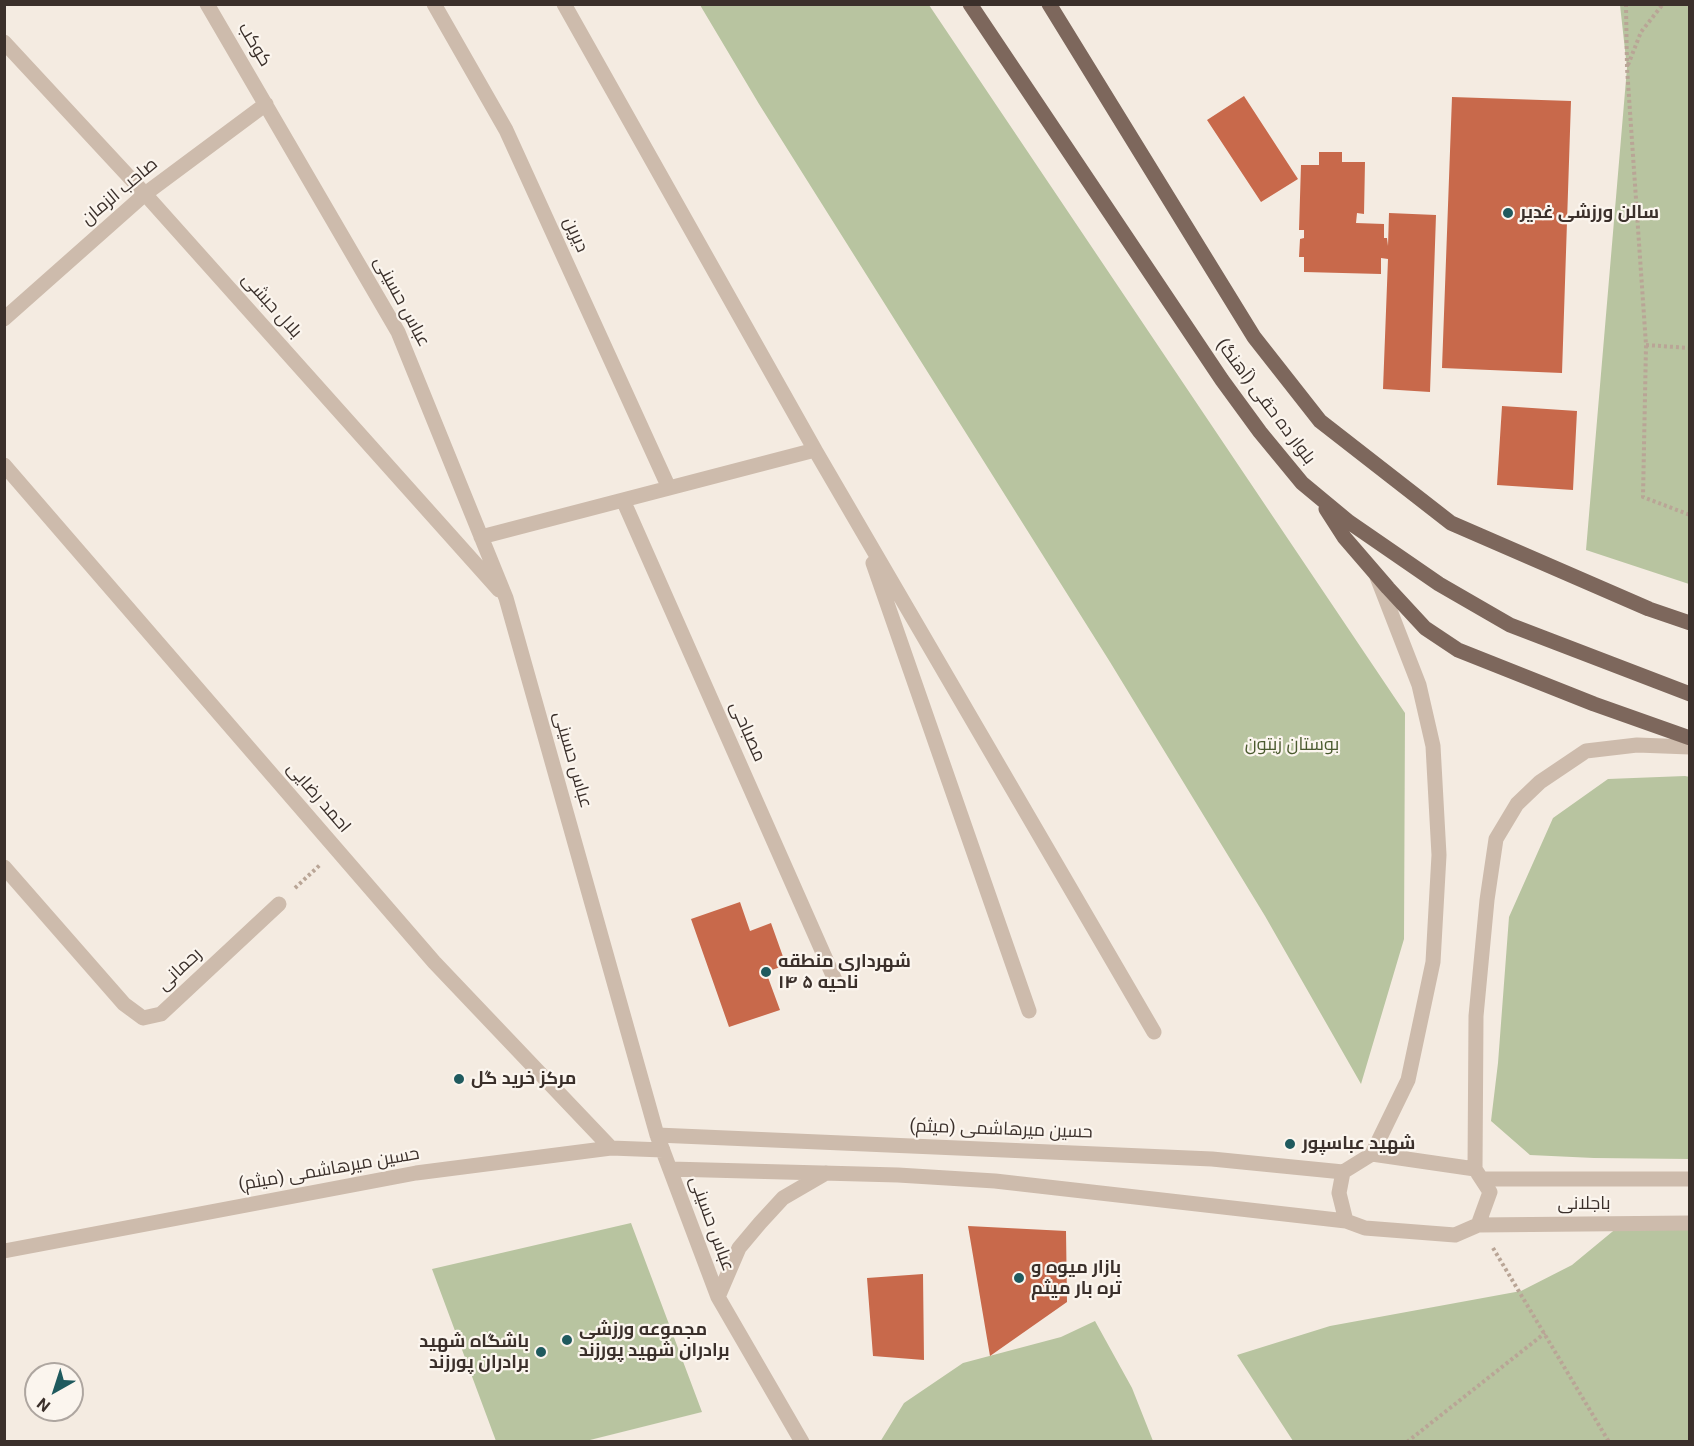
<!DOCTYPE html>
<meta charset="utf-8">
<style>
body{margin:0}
#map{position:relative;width:1694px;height:1446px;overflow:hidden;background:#f4ebe1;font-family:Roboto,sans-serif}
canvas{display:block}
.frame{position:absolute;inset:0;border:6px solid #3b302b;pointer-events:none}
.north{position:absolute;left:24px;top:1362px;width:60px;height:60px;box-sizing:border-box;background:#fbf5ee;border:2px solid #aea6a0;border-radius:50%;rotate:219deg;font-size:16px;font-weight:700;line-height:24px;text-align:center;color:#3b302b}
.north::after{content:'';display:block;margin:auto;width:21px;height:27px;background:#1f5a5e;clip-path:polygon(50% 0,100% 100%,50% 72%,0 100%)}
</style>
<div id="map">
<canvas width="1694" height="1446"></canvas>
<div class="frame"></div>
<div class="north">N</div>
</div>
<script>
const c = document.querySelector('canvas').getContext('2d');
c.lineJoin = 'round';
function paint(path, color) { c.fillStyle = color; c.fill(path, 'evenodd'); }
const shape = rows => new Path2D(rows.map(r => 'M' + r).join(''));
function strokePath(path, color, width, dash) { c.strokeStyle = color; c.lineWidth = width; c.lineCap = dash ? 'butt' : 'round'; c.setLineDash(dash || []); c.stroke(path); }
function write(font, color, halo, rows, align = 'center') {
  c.font = font + ' Roboto,Cairo,sans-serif'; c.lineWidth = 4.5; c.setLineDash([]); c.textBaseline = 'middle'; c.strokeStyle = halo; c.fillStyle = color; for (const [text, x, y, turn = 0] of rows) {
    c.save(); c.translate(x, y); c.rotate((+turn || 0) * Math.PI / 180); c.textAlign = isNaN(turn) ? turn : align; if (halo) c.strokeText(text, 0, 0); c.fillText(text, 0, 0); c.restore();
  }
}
paint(shape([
 [700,5,929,5,1405,713,1404,939,1361,1084,1265,916,1110,662,759,104],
 [1620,5,1689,5,1689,584,1586,550,1627,68],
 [1685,776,1690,777,1689,1159,1594,1158,1530,1155,1491,1121,1498,1063,1509,917,1553,818,1608,779],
 [631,1223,702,1412,586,1441,496,1441,432,1269],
 [1618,1227,1689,1227,1689,1441,1293,1441,1237,1355,1330,1326,1521,1291,1572,1265],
 [1095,1321,1132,1388,1153,1441,880,1442,904,1403,963,1363,1061,1337]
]), '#b8c4a0');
paint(shape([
 [1244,96,1298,179,1261,202,1207,120],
 [1452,97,1571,101,1562,373,1442,368],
 [1319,152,1342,152,1342,162,1365,162,1364,214,1357,213,1356,223,1384,224,1384,238,1387,238,1388,246,1389,213,1436,215,1430,392,1383,389,1388,259,1381,258,1381,274,1304,272,1304,257,1299,257,1300,239,1304,238,1304,230,1299,230,1301,165,1319,165],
 [1502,406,1577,411,1573,490,1497,485],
 [740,902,750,931,771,923,786,965,766,972,780,1010,729,1027,691,919],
 [968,1226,1066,1231,1067,1302,990,1356],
 [923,1274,924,1360,873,1356,867,1278]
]), '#c8694b');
strokePath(shape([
 [1626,4,1627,68,1646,345,1643,497,1690,515],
 [1628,65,1641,32,1663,4],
 [1646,345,1690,348],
 [295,888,321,864],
 [1493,1248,1609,1442],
 [1407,1442,1545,1333]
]), '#b9a596', 4, [3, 3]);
strokePath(shape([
 [207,4,398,332,506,598,657,1135,718,1297,802,1442],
 [434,4,506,130,669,488],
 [564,4,815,450],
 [4,42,145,194,499,590],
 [4,319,145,194,266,104],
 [4,465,434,962,611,1148],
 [623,500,835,980],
 [481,537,815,450,1154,1032],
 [873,563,1029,1011],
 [4,867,124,1004,143,1018,161,1014,279,904],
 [657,1135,1212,1159,1343,1172],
 [1372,1154,1408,1080,1433,962,1439,855,1433,746,1419,685,1377,577],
 [1372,1154,1475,1169,1490,1192,1478,1225,1455,1235,1365,1228,1346,1221,1339,1193,1343,1172,1372,1154],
 [670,1169,898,1175,995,1181,1346,1221],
 [1475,1169,1476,1016,1487,900,1496,839,1517,804,1540,782,1586,751,1637,745,1690,747],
 [1482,1179,1690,1179],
 [1478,1225,1690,1223],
 [4,1251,416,1173,611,1148,663,1150],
 [718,1297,739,1248,760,1223,783,1198,826,1173]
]), '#cdbbac', 15);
strokePath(shape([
 [970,4,1222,380,1260,432,1302,483,1349,522,1439,584,1510,625,1690,694],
 [1049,4,1254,337,1320,421,1451,523,1649,609,1690,623],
 [1326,509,1344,537,1388,588,1425,628,1458,650,1594,704,1690,738]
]), '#7d675c', 15);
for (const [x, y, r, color] of [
 [1508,213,6,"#1f5a5e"],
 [766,972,6,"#1f5a5e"],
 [459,1079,6,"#1f5a5e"],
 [1290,1144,6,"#1f5a5e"],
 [1019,1278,6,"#1f5a5e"],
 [567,1340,6,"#1f5a5e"],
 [541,1352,6,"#1f5a5e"]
]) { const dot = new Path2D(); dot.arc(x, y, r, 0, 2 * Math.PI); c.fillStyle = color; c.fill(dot); strokePath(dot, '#fbf5ee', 2); }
write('18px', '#3b302b', '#fbf5ee', [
 ["کوکب",254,45,59],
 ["صاحب الزمان",120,192,-40],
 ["دیرین",575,235,66],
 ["عباس حسینی",401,302,62],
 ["بلال حبشی",271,306,48],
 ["بلوار ده حقی (آهنگ)",1265,402,53],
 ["مصباحی",747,732,66],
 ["عباس حسینی",572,760,74],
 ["احمد رضایی",318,798,49],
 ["رحمانی",180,970,-43],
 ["حسین میرهاشمی (میثم)",1001,1130,2],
 ["حسین میرهاشمی (میثم)",329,1170,-10],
 ["باجلانی",1584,1204],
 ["عباس حسینی",711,1224,70]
]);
write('bold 18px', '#3b302b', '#fbf5ee', [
 ["سالن ورزشی غدیر",1520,213],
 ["شهرداری منطقه",778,962],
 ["۱۴ ناحیه ۵",778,983],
 ["مرکز خرید گل",471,1079],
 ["شهید عباسپور",1302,1144],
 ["بازار میوه و",1031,1268],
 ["تره بار میثم",1031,1289],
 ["مجموعه ورزشی",579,1330],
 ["برادران شهید پورزند",579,1351],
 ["باشگاه شهید",529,1342,"right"],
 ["برادران پورزند",529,1363,"right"]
], 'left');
write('18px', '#4a5a2e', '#fbf5ee', [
 ["بوستان زیتون",1292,745]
]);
</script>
